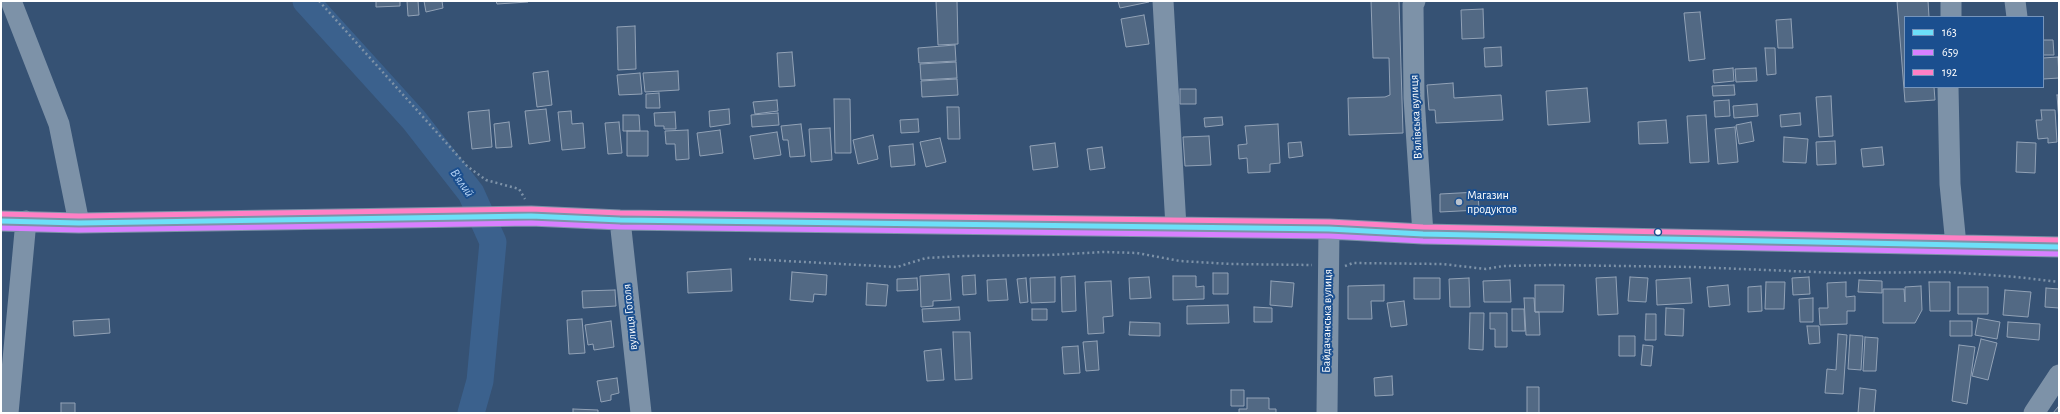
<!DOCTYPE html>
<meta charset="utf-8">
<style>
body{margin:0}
#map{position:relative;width:2060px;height:414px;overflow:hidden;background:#365274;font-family:"Alegreya Sans",sans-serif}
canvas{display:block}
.frame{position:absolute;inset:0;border:2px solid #fff;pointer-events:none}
.legend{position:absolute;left:1904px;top:16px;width:140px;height:72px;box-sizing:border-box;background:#1b4f8f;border:1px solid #7695bc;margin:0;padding:5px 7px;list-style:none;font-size:12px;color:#fff}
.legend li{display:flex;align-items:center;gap:8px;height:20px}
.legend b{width:20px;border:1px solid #7695bc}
</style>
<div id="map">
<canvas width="2060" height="414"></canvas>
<div class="frame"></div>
<ul class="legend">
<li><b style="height:5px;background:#6ddff8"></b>163</li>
<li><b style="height:5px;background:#d880ff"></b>659</li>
<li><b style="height:5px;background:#ff80c5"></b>192</li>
</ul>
</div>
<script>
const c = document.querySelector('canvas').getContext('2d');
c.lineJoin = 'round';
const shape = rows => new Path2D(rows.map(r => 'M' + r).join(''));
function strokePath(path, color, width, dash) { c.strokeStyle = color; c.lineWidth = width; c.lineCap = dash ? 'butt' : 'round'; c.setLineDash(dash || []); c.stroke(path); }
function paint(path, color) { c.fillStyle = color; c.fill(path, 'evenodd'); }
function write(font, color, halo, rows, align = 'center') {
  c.font = font + ' "Alegreya Sans",sans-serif'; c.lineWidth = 4; c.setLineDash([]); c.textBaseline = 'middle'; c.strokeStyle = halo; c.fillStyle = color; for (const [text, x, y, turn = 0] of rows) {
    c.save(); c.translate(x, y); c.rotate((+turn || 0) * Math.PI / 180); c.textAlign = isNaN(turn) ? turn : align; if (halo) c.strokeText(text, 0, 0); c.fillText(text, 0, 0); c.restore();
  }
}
strokePath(shape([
 [306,1,414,120,471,193,493,242,480,381,471,413]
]), '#3b618d', 27);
const building = shape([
 [376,1,400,1,400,6,376,7,376,1],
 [407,1,418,1,419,15,408,16,407,1],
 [424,1,442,1,443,8,426,12,424,1],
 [496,1,528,1,528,2,497,4,496,1],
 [936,1,957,1,958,44,938,45,936,1],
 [1118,1,1148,1,1149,2,1120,8,1118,1],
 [1371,1,1399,1,1403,133,1349,135,1348,98,1385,97,1390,95,1389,58,1373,58,1371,1],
 [1897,1,1928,1,1929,17,1905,17,1905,87,1934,87,1935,100,1905,102,1897,1],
 [1483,9,1484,38,1462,39,1461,10,1483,9],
 [1700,12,1705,59,1689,61,1684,13,1700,12],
 [1144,15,1149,44,1126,47,1121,19,1144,15],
 [1791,19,1793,48,1778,48,1776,20,1791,19],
 [635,26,636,69,618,70,617,27,635,26],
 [2043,40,2053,40,2054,55,2043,55,2043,40],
 [955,45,956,61,919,63,918,48,955,45],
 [1501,47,1502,66,1485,67,1484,48,1501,47],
 [1765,48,1775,48,1776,74,1767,75,1765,48],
 [792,52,795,86,779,87,777,53,792,52],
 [2058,57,2059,78,2043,79,2043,58,2058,57],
 [956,62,957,78,921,80,920,64,956,62],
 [1733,68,1734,81,1714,83,1713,70,1733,68],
 [1756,68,1757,81,1736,82,1735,69,1756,68],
 [548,71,552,105,537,107,533,73,548,71],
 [678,71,679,90,645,92,643,73,678,71],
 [640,73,642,94,619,95,617,75,640,73],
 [957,79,958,95,922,97,921,81,957,79],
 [1453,83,1454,98,1501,95,1503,120,1436,123,1435,110,1429,110,1427,85,1453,83],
 [1734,85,1735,95,1713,96,1712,86,1734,85],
 [1587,88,1590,122,1548,125,1546,91,1587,88],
 [1180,89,1196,89,1196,104,1180,104,1180,89],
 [659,93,660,108,646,108,646,94,659,93],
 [2057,95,2059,95,2059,122,2057,95],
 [1831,96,1833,136,1819,137,1816,97,1831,96],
 [834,99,850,99,851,153,835,153,834,99],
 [777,100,778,111,755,114,753,102,777,100],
 [1729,100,1730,116,1715,117,1714,101,1729,100],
 [1757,104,1758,116,1734,118,1733,106,1757,104],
 [947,107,959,107,960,139,948,139,947,107],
 [546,109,550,141,529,144,525,111,546,109],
 [729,109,730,124,710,127,709,111,729,109],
 [489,110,492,147,472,149,468,112,489,110],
 [2041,110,2055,110,2057,142,2048,143,2048,138,2038,139,2036,120,2042,120,2041,110],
 [571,111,572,124,583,123,585,148,562,150,558,112,571,111],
 [675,112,676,129,664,129,664,126,655,126,654,113,675,112],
 [778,113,779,125,752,127,751,115,778,113],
 [1800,113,1801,125,1781,127,1780,115,1800,113],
 [623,115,639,115,640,131,623,131,623,115],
 [1706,115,1709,162,1690,163,1687,116,1706,115],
 [1222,117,1223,125,1205,127,1204,118,1222,117],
 [918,119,919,132,901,133,900,120,918,119],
 [1666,120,1668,143,1639,144,1638,122,1666,120],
 [509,122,512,147,496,148,494,124,509,122],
 [619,122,622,153,608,154,605,123,619,122],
 [1751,122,1754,141,1739,144,1736,125,1751,122],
 [801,124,805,156,790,157,788,140,783,140,781,126,801,124],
 [1278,124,1280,163,1270,164,1270,172,1248,173,1247,158,1239,159,1238,145,1247,144,1245,126,1278,124],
 [1735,127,1738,162,1718,164,1715,129,1735,127],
 [830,128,832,160,811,162,809,129,830,128],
 [688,130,689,159,676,160,675,144,666,144,665,131,688,130],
 [720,130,723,153,700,156,697,133,720,130],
 [627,131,648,131,648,156,627,156,627,131],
 [777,132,781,155,754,159,750,136,777,132],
 [873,135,878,159,858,164,853,140,873,135],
 [1209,136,1211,165,1185,166,1183,137,1209,136],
 [1784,137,1808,139,1806,163,1783,162,1784,137],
 [940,138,946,162,926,167,920,142,940,138],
 [1835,141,1836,164,1817,165,1816,142,1835,141],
 [1301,142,1303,156,1289,158,1288,143,1301,142],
 [2017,142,2036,143,2035,173,2016,172,2017,142],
 [1055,143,1058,167,1033,170,1030,146,1055,143],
 [913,144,915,165,891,167,889,146,913,144],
 [1102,147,1105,168,1090,170,1087,149,1102,147],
 [1882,147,1884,165,1863,167,1861,149,1882,147],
 [1478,192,1479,210,1440,212,1440,194,1478,192],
 [731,269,732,291,688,293,687,272,731,269],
 [792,272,827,275,826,295,814,294,813,302,790,300,792,272],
 [1213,273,1228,273,1228,294,1213,294,1213,273],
 [949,274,951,300,933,301,933,306,921,307,920,276,949,274],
 [975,275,976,294,963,295,962,276,975,275],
 [1075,276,1076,311,1062,312,1061,277,1075,276],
 [1173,276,1196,276,1196,287,1204,286,1204,299,1173,300,1173,276],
 [1055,277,1055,302,1031,303,1030,278,1055,277],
 [1149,277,1151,298,1130,299,1129,278,1149,277],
 [1616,277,1618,314,1598,315,1596,278,1616,277],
 [1630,277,1648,278,1646,302,1628,301,1630,277],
 [1809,277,1810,294,1793,295,1792,278,1809,277],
 [917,278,918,290,897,291,897,279,917,278],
 [1026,278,1028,302,1020,303,1017,279,1026,278],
 [1414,278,1440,278,1440,299,1414,299,1414,278],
 [1469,278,1470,307,1450,307,1449,279,1469,278],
 [1690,278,1692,303,1657,305,1656,280,1690,278],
 [1006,279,1008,300,988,301,987,280,1006,279],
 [1510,280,1511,302,1484,302,1483,281,1510,280],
 [1859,280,1882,281,1882,293,1858,292,1859,280],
 [1111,281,1113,316,1103,317,1104,333,1088,334,1085,282,1111,281],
 [1271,281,1294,283,1292,307,1270,305,1271,281],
 [1766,282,1785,282,1784,309,1765,309,1766,282],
 [1846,282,1846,297,1855,296,1855,311,1847,311,1847,324,1820,325,1819,308,1828,308,1827,283,1846,282],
 [1929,282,1950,282,1950,311,1930,311,1929,282],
 [867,283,888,285,886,306,866,305,867,283],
 [1384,285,1384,301,1371,301,1372,319,1348,319,1348,286,1384,285],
 [1535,285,1564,285,1563,312,1535,312,1535,285],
 [1728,285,1730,305,1709,307,1707,287,1728,285],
 [1761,286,1762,311,1748,312,1748,287,1761,286],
 [1921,286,1922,310,1915,323,1883,323,1883,289,1904,289,1905,302,1905,287,1921,286],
 [1958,287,1988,287,1988,314,1958,314,1958,287],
 [2046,288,2059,289,2059,308,2045,307,2046,288],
 [615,290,616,306,583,308,582,291,615,290],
 [2005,290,2031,292,2028,317,2003,315,2005,290],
 [1524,298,1534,298,1535,312,1539,312,1540,335,1526,335,1524,298],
 [1813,298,1813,322,1800,322,1799,299,1813,298],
 [1404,301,1407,325,1391,327,1387,303,1404,301],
 [1228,305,1229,323,1187,324,1187,306,1228,305],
 [959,307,960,320,923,322,922,309,959,307],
 [1254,307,1272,308,1272,322,1254,322,1254,307],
 [1666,308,1684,309,1683,336,1665,335,1666,308],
 [1032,309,1047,309,1047,320,1032,320,1032,309],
 [1512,309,1524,309,1525,331,1512,331,1512,309],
 [1470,313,1484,313,1483,350,1469,349,1470,313],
 [1490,313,1507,313,1507,347,1495,347,1495,329,1490,329,1490,313],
 [1646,314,1656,314,1656,340,1645,340,1646,314],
 [1978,318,2000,322,1997,339,1975,335,1978,318],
 [109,319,110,333,74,336,73,321,109,319],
 [582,319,585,353,569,354,567,320,582,319],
 [611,321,614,347,594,350,593,344,588,345,585,325,611,321],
 [1950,321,1972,321,1972,336,1950,336,1950,321],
 [1130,322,1160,323,1160,336,1129,335,1130,322],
 [2008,322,2040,324,2039,340,2007,337,2008,322],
 [1807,326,1819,326,1820,343,1809,344,1807,326],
 [953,332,970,332,972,379,955,380,953,332],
 [1838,334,1847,335,1843,394,1825,393,1827,369,1836,370,1838,334],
 [1850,335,1863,336,1861,370,1848,369,1850,335],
 [1619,336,1635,336,1635,356,1619,356,1619,336],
 [1865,337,1878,338,1876,371,1863,371,1865,337],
 [1981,339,1997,343,1988,380,1972,376,1981,339],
 [1097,341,1099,370,1086,371,1083,342,1097,341],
 [1643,345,1653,346,1651,366,1641,365,1643,345],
 [1959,345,1975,347,1967,404,1952,401,1959,345],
 [1078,346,1080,373,1064,374,1062,347,1078,346],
 [941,349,944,380,927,381,924,351,941,349],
 [1392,376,1393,395,1375,396,1374,378,1392,376],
 [617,378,619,393,611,395,611,400,601,402,597,381,617,378],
 [1527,387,1539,387,1539,413,1527,413,1527,387],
 [1860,388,1876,390,1874,413,1858,413,1860,388],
 [1231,390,1244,390,1244,406,1231,406,1231,390],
 [1247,398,1269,398,1269,409,1276,409,1276,413,1239,413,1239,409,1247,409,1247,398],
 [61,403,75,403,75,413,61,413,61,403],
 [2058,407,2059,413,2053,413,2058,407],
 [573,409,598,410,598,413,573,413,573,409]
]);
paint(building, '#526984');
strokePath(building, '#92a2b6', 1);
strokePath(shape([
 [319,1,467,166,486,180,519,189,525,199],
 [749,259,897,267,926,258,963,256,1050,255,1104,252,1137,253,1180,261,1231,264,1312,265],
 [1345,266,1353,263,1442,264,1486,269,1503,266,1553,265,1693,267,1839,273,1948,272,2017,277,2059,282]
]), '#7d92a8', 2.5, [2, 3]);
strokePath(shape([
 [11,1,59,124,79,223],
 [1163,1,1176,227],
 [1415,1,1413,5,1414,98,1423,234],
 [2015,1,2017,17],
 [1951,17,1951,1],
 [1948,87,1950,184,1956,245],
 [620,220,641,413],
 [1,221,79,223,531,216,620,220,1329,229,1423,234,2059,247],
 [8,413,26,221],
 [1327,413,1329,229],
 [2034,413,2059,375]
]), '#7d92a8', 21);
strokePath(shape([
 [1,221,79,223,531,216,620,220,1329,229,1423,234,2059,247]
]), '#6ddff8', 5);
strokePath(shape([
 [1,228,79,230,531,223,620,227,1329,236,1423,241,2059,254]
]), '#d880ff', 5);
strokePath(shape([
 [1,214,79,216,531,209,620,213,1329,222,1423,227,2059,240]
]), '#ff80c5', 5);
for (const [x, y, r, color] of [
 [1459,202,4,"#b9c2ce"],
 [1658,232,3.5,"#fff"]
]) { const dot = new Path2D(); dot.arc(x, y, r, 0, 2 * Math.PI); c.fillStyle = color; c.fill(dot); strokePath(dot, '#1b4f8f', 1.5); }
write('12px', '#fff', '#1b4f8f', [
 ["В’ялівська вулиця",1416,117,-93],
 ["вулиця Гоголя",630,317,-96],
 ["Байдачанська вулиця",1327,321,-89]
]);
write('12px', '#fff', '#1b4f8f', [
 ["Магазин",1467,195],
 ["продуктов",1467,209]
], 'left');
write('italic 13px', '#b5d3f5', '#1b4f8f', [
 ["В'ялий",462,183,55]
]);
</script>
